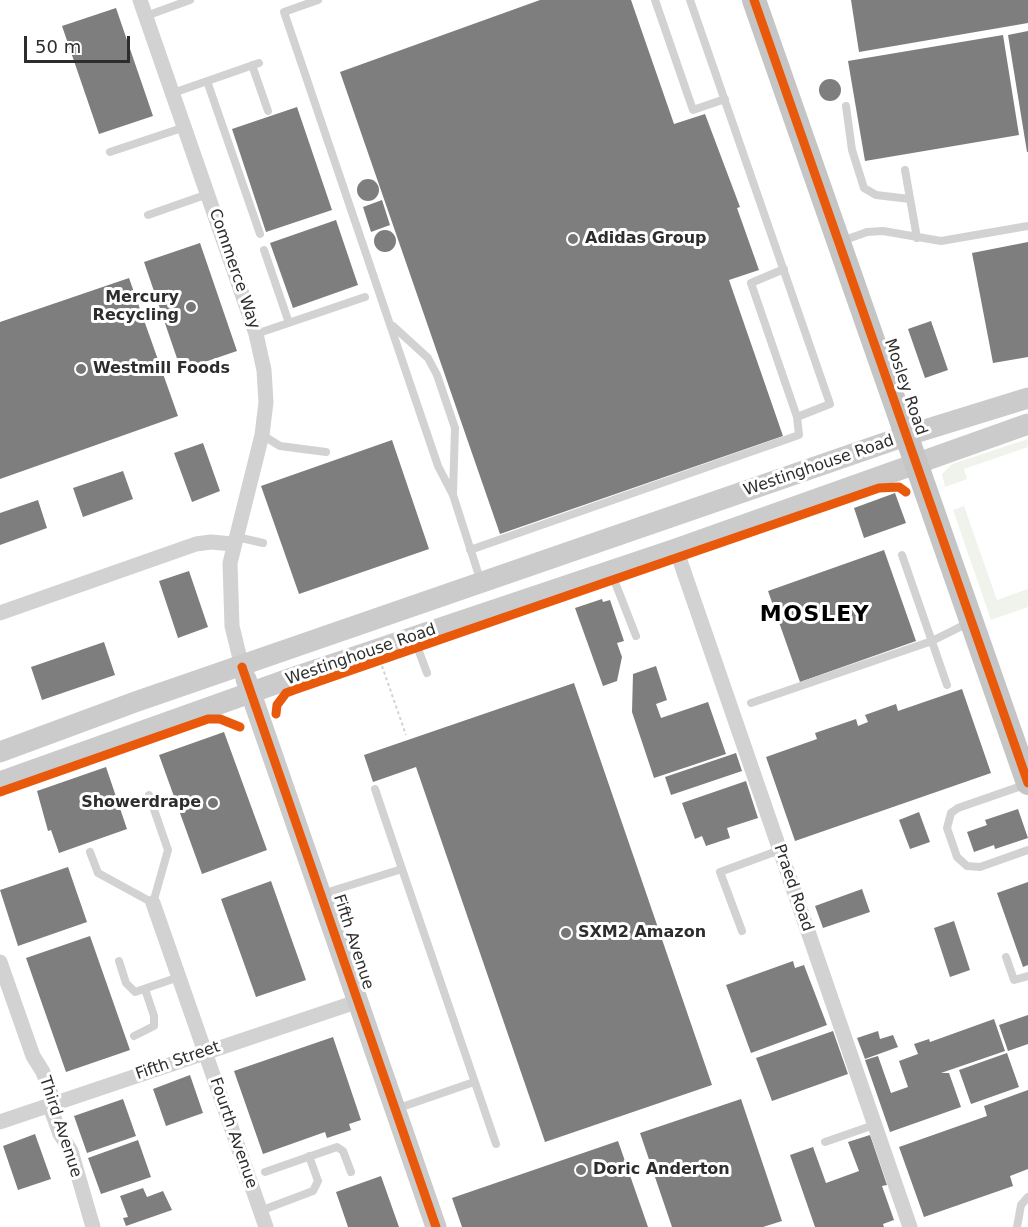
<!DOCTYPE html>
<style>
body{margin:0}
#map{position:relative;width:1028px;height:1227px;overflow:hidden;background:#fff;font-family:"DejaVu Sans",sans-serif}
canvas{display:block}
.scale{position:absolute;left:24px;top:36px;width:106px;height:27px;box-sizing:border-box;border:3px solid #2d2d2d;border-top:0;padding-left:8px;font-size:18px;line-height:21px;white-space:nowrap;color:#2d2d2d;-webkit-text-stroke:4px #fff;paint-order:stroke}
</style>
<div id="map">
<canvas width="1028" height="1227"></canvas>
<div class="scale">50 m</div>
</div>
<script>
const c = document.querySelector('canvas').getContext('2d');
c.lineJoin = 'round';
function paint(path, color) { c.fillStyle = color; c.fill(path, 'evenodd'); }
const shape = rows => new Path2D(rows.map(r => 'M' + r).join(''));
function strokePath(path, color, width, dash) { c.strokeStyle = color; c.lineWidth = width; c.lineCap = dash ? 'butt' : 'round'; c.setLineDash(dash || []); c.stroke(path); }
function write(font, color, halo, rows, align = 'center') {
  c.font = font + ' "DejaVu Sans",sans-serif'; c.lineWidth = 6; c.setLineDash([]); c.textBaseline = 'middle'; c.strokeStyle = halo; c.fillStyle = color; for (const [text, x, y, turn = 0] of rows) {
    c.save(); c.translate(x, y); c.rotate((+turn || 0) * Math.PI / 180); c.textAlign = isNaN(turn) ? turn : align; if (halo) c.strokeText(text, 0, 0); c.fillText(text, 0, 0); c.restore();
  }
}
paint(shape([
 [1028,439,1028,447,964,469,967,479,945,487,942,474,952,464],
 [964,506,997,600,1028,589,1028,607,991,620,953,510]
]), '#eff3ec');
paint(shape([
 [540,0,631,0,674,124,705,114,740,207,737,208,759,270,729,280,783,436,500,534,340,72],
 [851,0,1028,0,1028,23,859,52],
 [116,8,153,116,99,134,62,26],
 [1028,31,1028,152,1027,152,1008,35],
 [1003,35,1019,135,865,161,848,61],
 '819 90a11 11 0 1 1 22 0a11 11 0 1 1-22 0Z',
 [297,107,332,210,266,232,232,129],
 '357 190a11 11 0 1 1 22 0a11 11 0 1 1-22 0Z',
 [382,200,390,225,371,232,363,207],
 [336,220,358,285,293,308,270,243],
 '374 241a11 11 0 1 1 22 0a11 11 0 1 1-22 0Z',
 [1028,242,1028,357,993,363,972,253],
 [200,243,237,351,181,370,144,262],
 [129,278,178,416,0,479,0,322],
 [931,321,948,370,925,378,908,329],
 [392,440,429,549,299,594,261,486],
 [203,443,220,491,192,502,174,453],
 [123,471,133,499,83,517,73,488],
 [895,493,906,523,864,538,854,508],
 [38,500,47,528,0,545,0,513],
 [884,550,916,641,800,682,768,591],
 [189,571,208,627,178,638,159,581],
 [602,599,603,602,610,600,624,641,617,643,622,657,617,681,603,686,575,608],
 [104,642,115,675,42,700,31,667],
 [656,666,667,700,656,704,661,718,708,702,726,754,654,778,632,712,633,674],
 [574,683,712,1085,545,1142,416,767,373,782,364,755],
 [962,689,991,773,795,841,766,757,817,739,815,733,856,719,858,726,868,722,865,715,896,704,898,711],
 [224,732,267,850,202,874,159,755],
 [736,753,742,771,671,795,665,777],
 [106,767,127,829,59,853,51,830,48,831,37,791],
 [746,781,758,818,727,828,730,838,706,846,702,836,695,839,682,803],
 [1018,809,1028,838,995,849,994,845,974,852,967,832,987,825,985,820],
 [919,812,930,842,910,849,899,820],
 [68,867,87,922,18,946,0,890],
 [271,881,306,980,256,997,221,899],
 [1028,882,1028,965,1023,967,997,893],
 [862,889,870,912,823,928,815,906],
 [954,921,970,970,950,977,934,928],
 [90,936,130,1050,66,1072,26,958],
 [793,961,795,968,804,965,827,1025,751,1053,726,985],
 [1028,1015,1028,1044,1008,1051,999,1025],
 [994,1019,1005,1051,941,1073,949,1073,961,1107,890,1132,865,1060,878,1056,891,1093,908,1087,899,1061,918,1054,914,1044,929,1039,930,1042],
 [833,1031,848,1074,772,1101,756,1058],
 [878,1031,880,1039,893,1035,898,1047,865,1059,857,1038],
 [333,1037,361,1120,349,1124,351,1130,327,1138,325,1132,263,1154,234,1071],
 [1007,1053,1019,1087,971,1104,959,1070],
 [190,1075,203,1113,166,1126,153,1089],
 [1028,1090,1028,1169,1010,1176,1013,1186,924,1217,899,1147,987,1116,984,1106],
 [123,1099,136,1136,87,1153,74,1116],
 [741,1099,782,1221,763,1227,672,1227,640,1133],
 [35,1134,51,1179,18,1190,3,1146],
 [870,1135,887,1185,882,1186,894,1220,883,1224,884,1227,815,1227,790,1155,813,1147,826,1183,859,1171,848,1142],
 [138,1140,151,1177,101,1194,88,1158],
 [618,1141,648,1227,462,1227,452,1198],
 [381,1176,399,1227,348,1227,336,1192],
 [143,1188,147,1197,163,1191,172,1210,126,1226,123,1218,128,1217,120,1196]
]), '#7e7e7e');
strokePath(shape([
 [382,666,406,735]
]), '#d2d2d2', 2, [3, 3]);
strokePath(shape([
 [318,0,284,12,438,466,453,495,481,582],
 [655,0,693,110,725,99],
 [146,16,190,0],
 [252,65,268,111],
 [207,81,260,234],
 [173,93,259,63],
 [846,106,852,150,864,188,876,195,910,199],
 [110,152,185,127],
 [905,170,917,238],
 [148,215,208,194],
 [842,241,867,232,883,231,941,241,1028,226],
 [264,250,289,323],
 [784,269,751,283,797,417],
 [393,326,428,358,437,375,455,428,453,494],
 [256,334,365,297],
 [262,435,280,446,326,452],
 [237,537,263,543],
 [470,550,799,435,797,417,830,404,690,0],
 [902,555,947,685],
 [611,572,636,636],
 [414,638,427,673],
 [751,703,932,641,968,623],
 [1027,784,958,808,951,813,947,828,957,857,967,866,980,867,1028,850],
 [90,852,98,873,153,903,168,850,149,795],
 [402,869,496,1144],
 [322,894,402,869,375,789],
 [742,931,720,872,780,850],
 [1006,957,1014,980,1028,976],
 [119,961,126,983,135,992,179,977],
 [134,1036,154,1026,154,1016,145,989],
 [396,1109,474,1082],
 [825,1142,874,1125],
 [265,1172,337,1147,343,1151,351,1172],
 [260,1211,313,1191,318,1181,309,1156],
 [1017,1227,1021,1205,1028,1197]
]), '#d2d2d2', 8);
strokePath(shape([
 [140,0,256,334,264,370,266,402,262,435,230,563,232,626,242,667],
 [676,549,910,1227],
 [0,613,196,544,211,542,233,544],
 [153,903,266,1227],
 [0,962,33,1056,43,1072,51,1094,52,1112,60,1134,71,1151,93,1227],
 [0,1122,356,1002]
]), '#d2d2d2', 15);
strokePath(shape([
 [246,679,436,1227],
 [0,752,135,702,905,436,1028,398],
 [0,782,289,679,676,549,1028,424]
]), '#cbcbcb', 21);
strokePath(shape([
 [754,0,1028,783]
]), '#c5c5c5', 24);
strokePath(shape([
 [754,0,1028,783],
 [242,667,436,1227],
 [276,714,277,705,286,693,294,690,879,488,899,487,906,492],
 [0,792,208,719,220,719,240,727]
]), '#e8590c', 9);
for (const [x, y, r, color] of [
 [573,239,6,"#767676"],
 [191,307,6,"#767676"],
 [81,369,6,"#767676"],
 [213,803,6,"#767676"],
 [566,933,6,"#767676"],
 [581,1170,6,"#767676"]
]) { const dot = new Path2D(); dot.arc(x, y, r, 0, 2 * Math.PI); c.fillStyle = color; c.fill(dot); strokePath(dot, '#fff', 2); }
write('bold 16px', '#2d2d2d', '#fff', [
 ["Adidas Group",585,239],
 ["Mercury",179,298,"right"],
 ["Recycling",179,316,"right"],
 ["Westmill Foods",93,369],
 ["Showerdrape",201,803,"right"],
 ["SXM2 Amazon",578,933],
 ["Doric Anderton",593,1170]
], 'left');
write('16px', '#2d2d2d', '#fff', [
 ["Commerce Way",234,269,71],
 ["Mosley Road",905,387,71],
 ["Westinghouse Road",819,466,-19],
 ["Westinghouse Road",361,655,-19],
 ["Praed Road",793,888,71],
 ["Fifth Avenue",353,942,72],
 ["Fifth Street",178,1061,-19],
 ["Third Avenue",60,1127,72],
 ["Fourth Avenue",233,1133,71]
]);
c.letterSpacing = '1.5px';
write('bold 22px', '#000', '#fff', [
 ["MOSLEY",815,615]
]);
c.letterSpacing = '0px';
</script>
